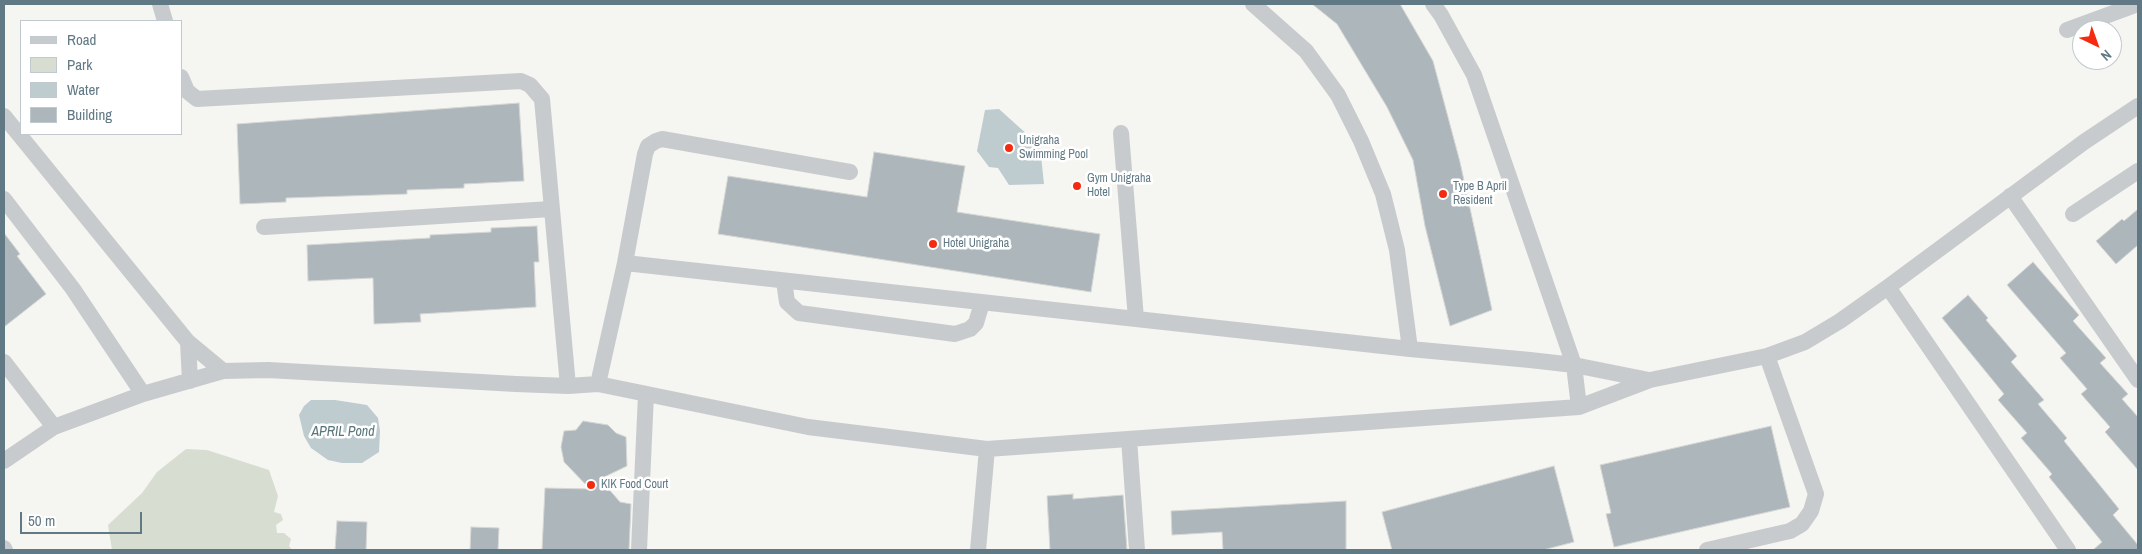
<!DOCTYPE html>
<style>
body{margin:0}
#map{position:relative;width:2142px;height:554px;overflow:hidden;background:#f5f5f1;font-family:"Archivo Narrow",sans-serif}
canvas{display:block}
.frame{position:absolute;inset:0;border:5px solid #617985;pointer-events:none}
.legend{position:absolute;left:20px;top:20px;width:162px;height:115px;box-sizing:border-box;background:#fff;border:1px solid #c0c9ce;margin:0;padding:6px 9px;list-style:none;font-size:15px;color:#617985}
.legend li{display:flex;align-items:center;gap:10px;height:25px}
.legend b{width:25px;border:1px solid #c0c9ce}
.north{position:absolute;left:2072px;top:20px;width:50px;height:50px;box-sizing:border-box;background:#fff;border:1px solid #c0c9ce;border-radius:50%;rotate:138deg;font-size:14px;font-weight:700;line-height:20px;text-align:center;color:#617985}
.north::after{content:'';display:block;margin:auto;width:18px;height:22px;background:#f52b11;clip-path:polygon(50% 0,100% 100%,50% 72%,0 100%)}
.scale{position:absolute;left:20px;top:512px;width:122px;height:22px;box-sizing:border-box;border:2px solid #617985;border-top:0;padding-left:6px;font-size:15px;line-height:18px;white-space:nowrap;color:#617985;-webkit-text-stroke:4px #fff;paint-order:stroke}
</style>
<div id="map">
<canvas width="2142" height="554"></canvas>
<div class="frame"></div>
<ul class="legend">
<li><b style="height:6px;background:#c7cbcd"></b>Road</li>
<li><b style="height:14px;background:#d7ded1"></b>Park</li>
<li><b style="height:14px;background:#beccd0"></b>Water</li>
<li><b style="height:14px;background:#adb7bb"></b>Building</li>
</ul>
<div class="north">N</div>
<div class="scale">50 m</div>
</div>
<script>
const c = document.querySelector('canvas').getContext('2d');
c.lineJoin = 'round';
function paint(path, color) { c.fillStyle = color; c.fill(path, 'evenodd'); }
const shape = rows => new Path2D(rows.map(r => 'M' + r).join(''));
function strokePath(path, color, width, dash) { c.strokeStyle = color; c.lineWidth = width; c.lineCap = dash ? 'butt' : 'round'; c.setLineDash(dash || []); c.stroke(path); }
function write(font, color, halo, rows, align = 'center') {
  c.font = font + ' "Archivo Narrow",sans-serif'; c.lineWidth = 5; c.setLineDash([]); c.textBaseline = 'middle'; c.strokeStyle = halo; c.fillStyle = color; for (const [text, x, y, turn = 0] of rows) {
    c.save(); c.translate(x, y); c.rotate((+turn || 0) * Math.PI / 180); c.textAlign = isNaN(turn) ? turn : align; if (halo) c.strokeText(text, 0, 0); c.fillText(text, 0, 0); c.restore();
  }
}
paint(shape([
 [186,449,207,450,269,470,278,496,274,512,281,514,283,520,276,525,277,533,284,533,291,539,289,546,292,550,112,550,108,525,142,493,157,472]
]), '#d7ded1');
paint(shape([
 [999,109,1040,146,1044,184,1009,185,998,168,989,167,977,151,985,110],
 [311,400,335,400,367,405,378,418,380,431,379,452,362,463,342,463,328,460,311,448,304,436,299,415,304,406]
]), '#beccd0');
const building = shape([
 [1312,4,1400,4,1433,61,1460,162,1492,310,1450,326,1425,226,1413,160,1387,107,1337,24,1312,4],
 [519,103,524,181,464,184,464,188,407,190,407,194,286,198,286,202,240,204,237,124,519,103],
 [874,152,965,166,957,212,1100,234,1091,292,718,234,728,176,867,197,874,152],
 [2138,209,2138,245,2116,264,2096,241,2122,219,2124,221,2138,209],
 [537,226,539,262,534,262,536,307,420,314,421,322,374,324,373,278,308,281,307,245,430,238,430,235,491,232,491,228,537,226],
 [4,233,20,254,17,256,46,294,4,327,4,233],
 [2033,262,2079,315,2073,321,2106,358,2100,363,2128,394,2122,399,2138,417,2138,470,2105,432,2110,427,2081,394,2087,389,2060,358,2066,353,2007,285,2033,262],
 [1968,295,1988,318,1986,320,2017,356,2011,362,2044,400,2038,404,2067,438,2064,441,2119,509,2113,515,2138,545,2138,550,2093,550,2102,542,2049,477,2052,474,2021,438,2027,433,1998,400,2004,394,1942,318,1968,295],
 [583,421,608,425,616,433,626,437,627,466,600,479,620,502,631,504,629,550,542,550,545,488,590,489,564,462,561,447,564,431,576,430,583,421],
 [1771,426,1790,507,1614,547,1606,514,1611,513,1600,465,1771,426],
 [1554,466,1574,542,1543,550,1392,550,1382,512,1554,466],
 [1073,494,1073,499,1123,495,1127,550,1050,550,1047,496,1073,494],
 [1346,501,1346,550,1223,550,1222,532,1172,535,1171,511,1346,501],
 [337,521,367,522,366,550,335,550,337,521],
 [471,527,499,528,498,550,470,550,471,527]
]);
paint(building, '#adb7bb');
strokePath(building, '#d6d6d4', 1);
strokePath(shape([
 [160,4,165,21],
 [1253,4,1306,51,1338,95,1361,141,1383,194,1397,250,1410,349],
 [1433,4,1441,15,1474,75,1574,365,1579,407],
 [2067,30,2138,4],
 [181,77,187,91,197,99,521,81,530,85,542,99,568,386],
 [4,116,188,342,223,371],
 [1121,133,1136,319],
 [2010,196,2138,380],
 [4,199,73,289,143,394],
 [2073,214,2138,171],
 [264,227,551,209],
 [625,263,645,154,648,146,656,141,662,139,850,172],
 [784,281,787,302,799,313,955,334,970,329,976,323,982,303],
 [1888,287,2068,550],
 [188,342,190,381],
 [4,362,54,427],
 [598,384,625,263,1410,349,1530,360,1574,365,1649,380],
 [1129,439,1137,550],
 [4,461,54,427,143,394,223,371,268,370,516,384,568,386,598,384,808,427,987,449,1579,407,1650,380,1767,356,1805,342,1840,321,1888,287,2084,142,2138,106],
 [4,548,5,550],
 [639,550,646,394],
 [978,550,987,449],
 [1707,550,1790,531,1802,524,1811,511,1816,494,1767,356]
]), '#c7cbcd', 16);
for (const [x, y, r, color] of [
 [1009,148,5,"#f52b11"],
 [1077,186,5,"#f52b11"],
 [1443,194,5,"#f52b11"],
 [933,244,5,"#f52b11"],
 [591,485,5,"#f52b11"]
]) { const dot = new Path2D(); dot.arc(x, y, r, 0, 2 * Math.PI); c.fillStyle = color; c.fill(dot); strokePath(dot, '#fff', 2); }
write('12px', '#617985', '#fff', [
 ["Unigraha",1019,141],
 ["Swimming Pool",1019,155],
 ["Gym Unigraha",1087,179],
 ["Hotel",1087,193],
 ["Type B April",1453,187],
 ["Resident",1453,201],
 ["Hotel Unigraha",943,244],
 ["KIK Food Court",601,485]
], 'left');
write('italic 14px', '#58767c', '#fff', [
 ["APRIL Pond",343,432]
]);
</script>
